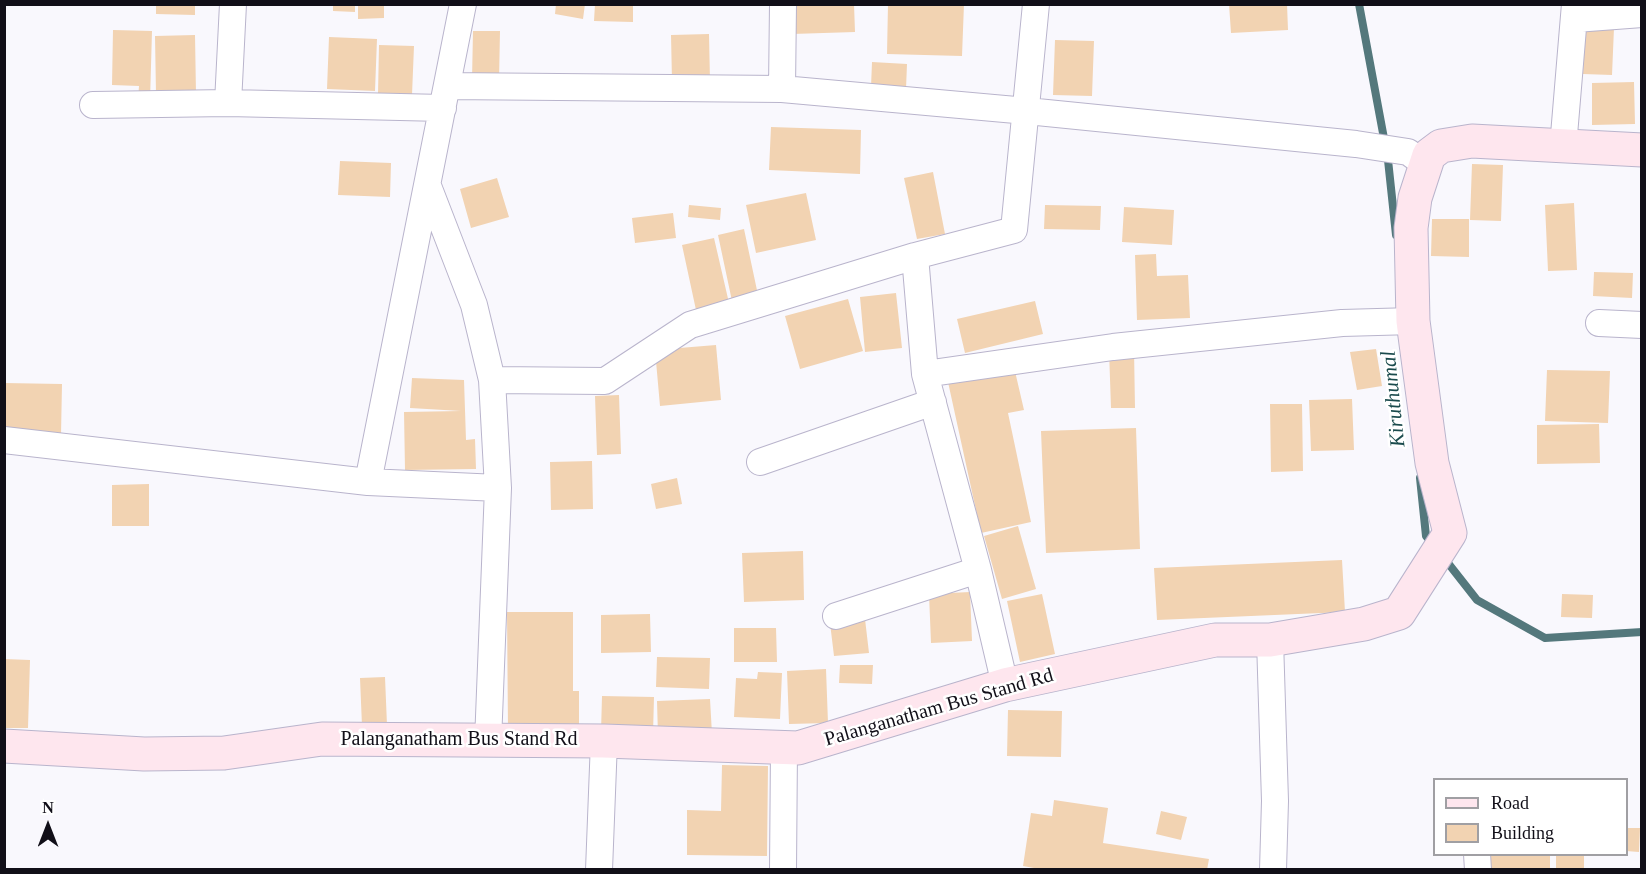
<!DOCTYPE html>
<style>
body{margin:0}
#map{position:relative;width:1646px;height:874px;overflow:hidden;background:#f9f8fd;font-family:"Times New Roman",serif}
canvas{display:block}
.frame{position:absolute;inset:0;border:6px solid #110f18;pointer-events:none}
.legend{position:absolute;left:1433px;top:778px;width:195px;height:78px;box-sizing:border-box;background:#fff;border:2px solid #a09fa3;margin:0;padding:8px 10px;list-style:none;font-size:18px;color:#110f18}
.legend li{display:flex;align-items:center;gap:12px;height:30px}
.legend b{width:30px;border:2px solid #a09fa3}
.north{position:absolute;left:18px;top:796px;width:60px;height:60px;-webkit-text-stroke:4px #fff;paint-order:stroke;rotate:0deg;font-size:16px;font-weight:700;line-height:24px;text-align:center;color:#110f18}
.north::after{content:'';display:block;margin:auto;width:21px;height:27px;background:#110f18;clip-path:polygon(50% 0,100% 100%,50% 72%,0 100%)}
</style>
<div id="map">
<canvas width="1646" height="874"></canvas>
<div class="frame"></div>
<ul class="legend">
<li><b style="height:8px;background:#fee6ee"></b>Road</li>
<li><b style="height:16px;background:#f2d3b2"></b>Building</li>
</ul>
<div class="north">N</div>
</div>
<script>
const c = document.querySelector('canvas').getContext('2d');
c.lineJoin = 'round';
const shape = rows => new Path2D(rows.map(r => 'M' + r).join(''));
function strokePath(path, color, width, dash) { c.strokeStyle = color; c.lineWidth = width; c.lineCap = dash ? 'butt' : 'round'; c.setLineDash(dash || []); c.stroke(path); }
function paint(path, color) { c.fillStyle = color; c.fill(path, 'evenodd'); }
function write(font, color, halo, rows, align = 'center') {
  c.font = font + ' "Times New Roman",serif'; c.lineWidth = 5; c.setLineDash([]); c.textBaseline = 'middle'; c.strokeStyle = halo; c.fillStyle = color; for (const [text, x, y, turn = 0] of rows) {
    c.save(); c.translate(x, y); c.rotate((+turn || 0) * Math.PI / 180); c.textAlign = isNaN(turn) ? turn : align; if (halo) c.strokeText(text, 0, 0); c.fillText(text, 0, 0); c.restore();
  }
}
strokePath(shape([
 [1359,4,1388,160,1396,235],
 [1420,478,1426,536,1434,546],
 [1444,558,1477,600,1545,638,1642,632]
]), '#54787c', 8);
paint(shape([
 [156,4,195,4,195,15,156,14],
 [333,4,355,4,355,12,333,11],
 [358,4,384,4,384,18,358,19],
 [556,4,585,4,583,19,555,14],
 [595,4,633,4,633,22,594,21],
 [791,4,854,4,855,32,792,34],
 [888,4,964,4,962,56,887,54],
 [1229,4,1287,4,1288,30,1231,33],
 [1585,27,1614,28,1612,75,1583,74],
 [113,30,152,31,150,101,138,100,139,86,112,85],
 [473,31,500,31,499,81,472,80],
 [709,34,710,81,672,81,671,35],
 [195,35,196,94,156,94,155,36],
 [329,37,377,39,375,91,327,89],
 [1055,40,1094,41,1092,96,1053,95],
 [379,45,414,46,412,95,378,94],
 [872,62,907,64,906,89,871,87],
 [1634,82,1635,124,1592,125,1592,83],
 [771,127,861,130,860,174,769,170],
 [340,161,391,163,390,197,338,195],
 [1472,164,1503,165,1501,221,1470,220],
 [933,172,945,234,917,239,904,178],
 [497,178,509,217,471,228,460,189],
 [806,193,816,240,756,253,746,205],
 [1574,203,1577,270,1548,271,1545,205],
 [689,205,721,208,720,220,688,217],
 [1045,205,1101,206,1100,230,1044,229],
 [1124,207,1174,210,1172,245,1122,242],
 [673,213,676,238,635,243,632,218],
 [1432,219,1469,219,1469,257,1431,256],
 [744,229,758,295,732,301,718,235],
 [714,238,729,303,696,310,682,245],
 [1156,254,1157,276,1188,275,1190,318,1137,320,1135,255],
 [1594,272,1633,273,1632,298,1593,296],
 [896,293,902,348,865,352,860,297],
 [848,299,863,351,800,369,785,316],
 [1035,301,1043,334,965,353,957,319],
 [716,345,721,400,660,406,655,350],
 [1134,349,1135,408,1111,408,1109,350],
 [1376,349,1382,386,1357,390,1350,352],
 [1014,367,1024,410,1008,413,1031,522,981,533,948,382],
 [1547,370,1610,371,1608,423,1545,421],
 [412,378,464,380,466,440,475,439,476,469,405,470,404,412,461,411,410,408],
 [4,383,62,384,61,435,4,434],
 [619,395,621,454,597,455,595,396],
 [1352,399,1354,450,1311,451,1309,400],
 [1270,404,1302,404,1303,471,1271,472],
 [1599,424,1600,463,1537,464,1537,425],
 [1136,428,1140,549,1046,553,1041,431],
 [592,461,593,509,551,510,550,462],
 [677,478,682,504,656,509,651,484],
 [149,484,149,526,112,526,112,485],
 [1018,526,1036,589,1002,599,984,536],
 [803,551,804,600,744,602,742,553],
 [1342,560,1345,612,1157,620,1154,568],
 [970,592,972,641,931,643,929,594],
 [1042,594,1055,654,1020,662,1007,601],
 [1562,594,1593,595,1592,618,1561,617],
 [507,612,573,612,573,691,579,691,579,731,508,731],
 [650,614,651,652,601,653,601,615],
 [865,619,869,653,834,656,830,623],
 [734,628,776,628,777,662,734,662],
 [657,657,710,658,709,689,656,687],
 [4,659,30,660,28,728,4,728],
 [840,665,873,665,872,684,839,683],
 [826,669,828,723,789,724,787,671],
 [758,672,782,673,780,719,734,717,736,678,757,679],
 [385,677,387,725,362,726,360,678],
 [602,696,654,697,653,734,601,732],
 [710,699,712,734,658,736,657,701],
 [1008,710,1062,711,1061,757,1007,756],
 [722,765,768,766,767,856,687,855,687,810,721,811],
 [1054,800,1108,808,1103,843,1209,859,1207,870,1045,870,1023,866,1031,813,1052,816],
 [1161,811,1187,817,1181,840,1156,834],
 [1626,828,1640,828,1639,852,1626,851],
 [1490,854,1550,854,1550,870,1489,870],
 [1556,854,1584,854,1584,869,1556,868]
]), '#f2d3b2');
const street = shape([
 [233,4,228,103,443,108],
 [1575,19,1642,14],
 [447,86,782,89,1027,111,1356,144,1408,152,1425,164],
 [782,89,783,4],
 [93,105,228,103],
 [1563,147,1575,4],
 [428,186,474,305,492,380,498,488],
 [915,256,925,374],
 [1599,323,1642,325],
 [492,380,605,381,690,325,915,256,1014,230,1036,4],
 [4,440,368,482,463,4],
 [760,462,933,402],
 [368,482,498,488,488,742],
 [836,616,978,570],
 [1270,640,1275,801,1273,870],
 [1005,685,978,570,925,374,1113,347,1342,323,1413,321],
 [1477,854,1478,870],
 [599,870,604,741],
 [783,870,784,748]
]);
const secondary = shape([
 [4,746,144,754,224,753,322,739,604,741,798,748,1005,685,1215,640,1270,640,1364,624,1399,613,1450,533,1432,463,1413,321,1411,228,1415,198,1429,155,1441,146,1472,141,1642,150]
]);
strokePath(street, '#b9b4cc', 28);
strokePath(secondary, '#b9b4cc', 35);
strokePath(street, '#fff', 26);
strokePath(secondary, '#fee6ee', 33);
write('20px', '#110f18', '#fff', [
 ["Palanganatham Bus Stand Rd",939,708,-16],
 ["Palanganatham Bus Stand Rd",459,740]
]);
write('italic 21px', '#1b4b4d', '#fff', [
 ["Kiruthumal",1394,399,-96]
]);
</script>
